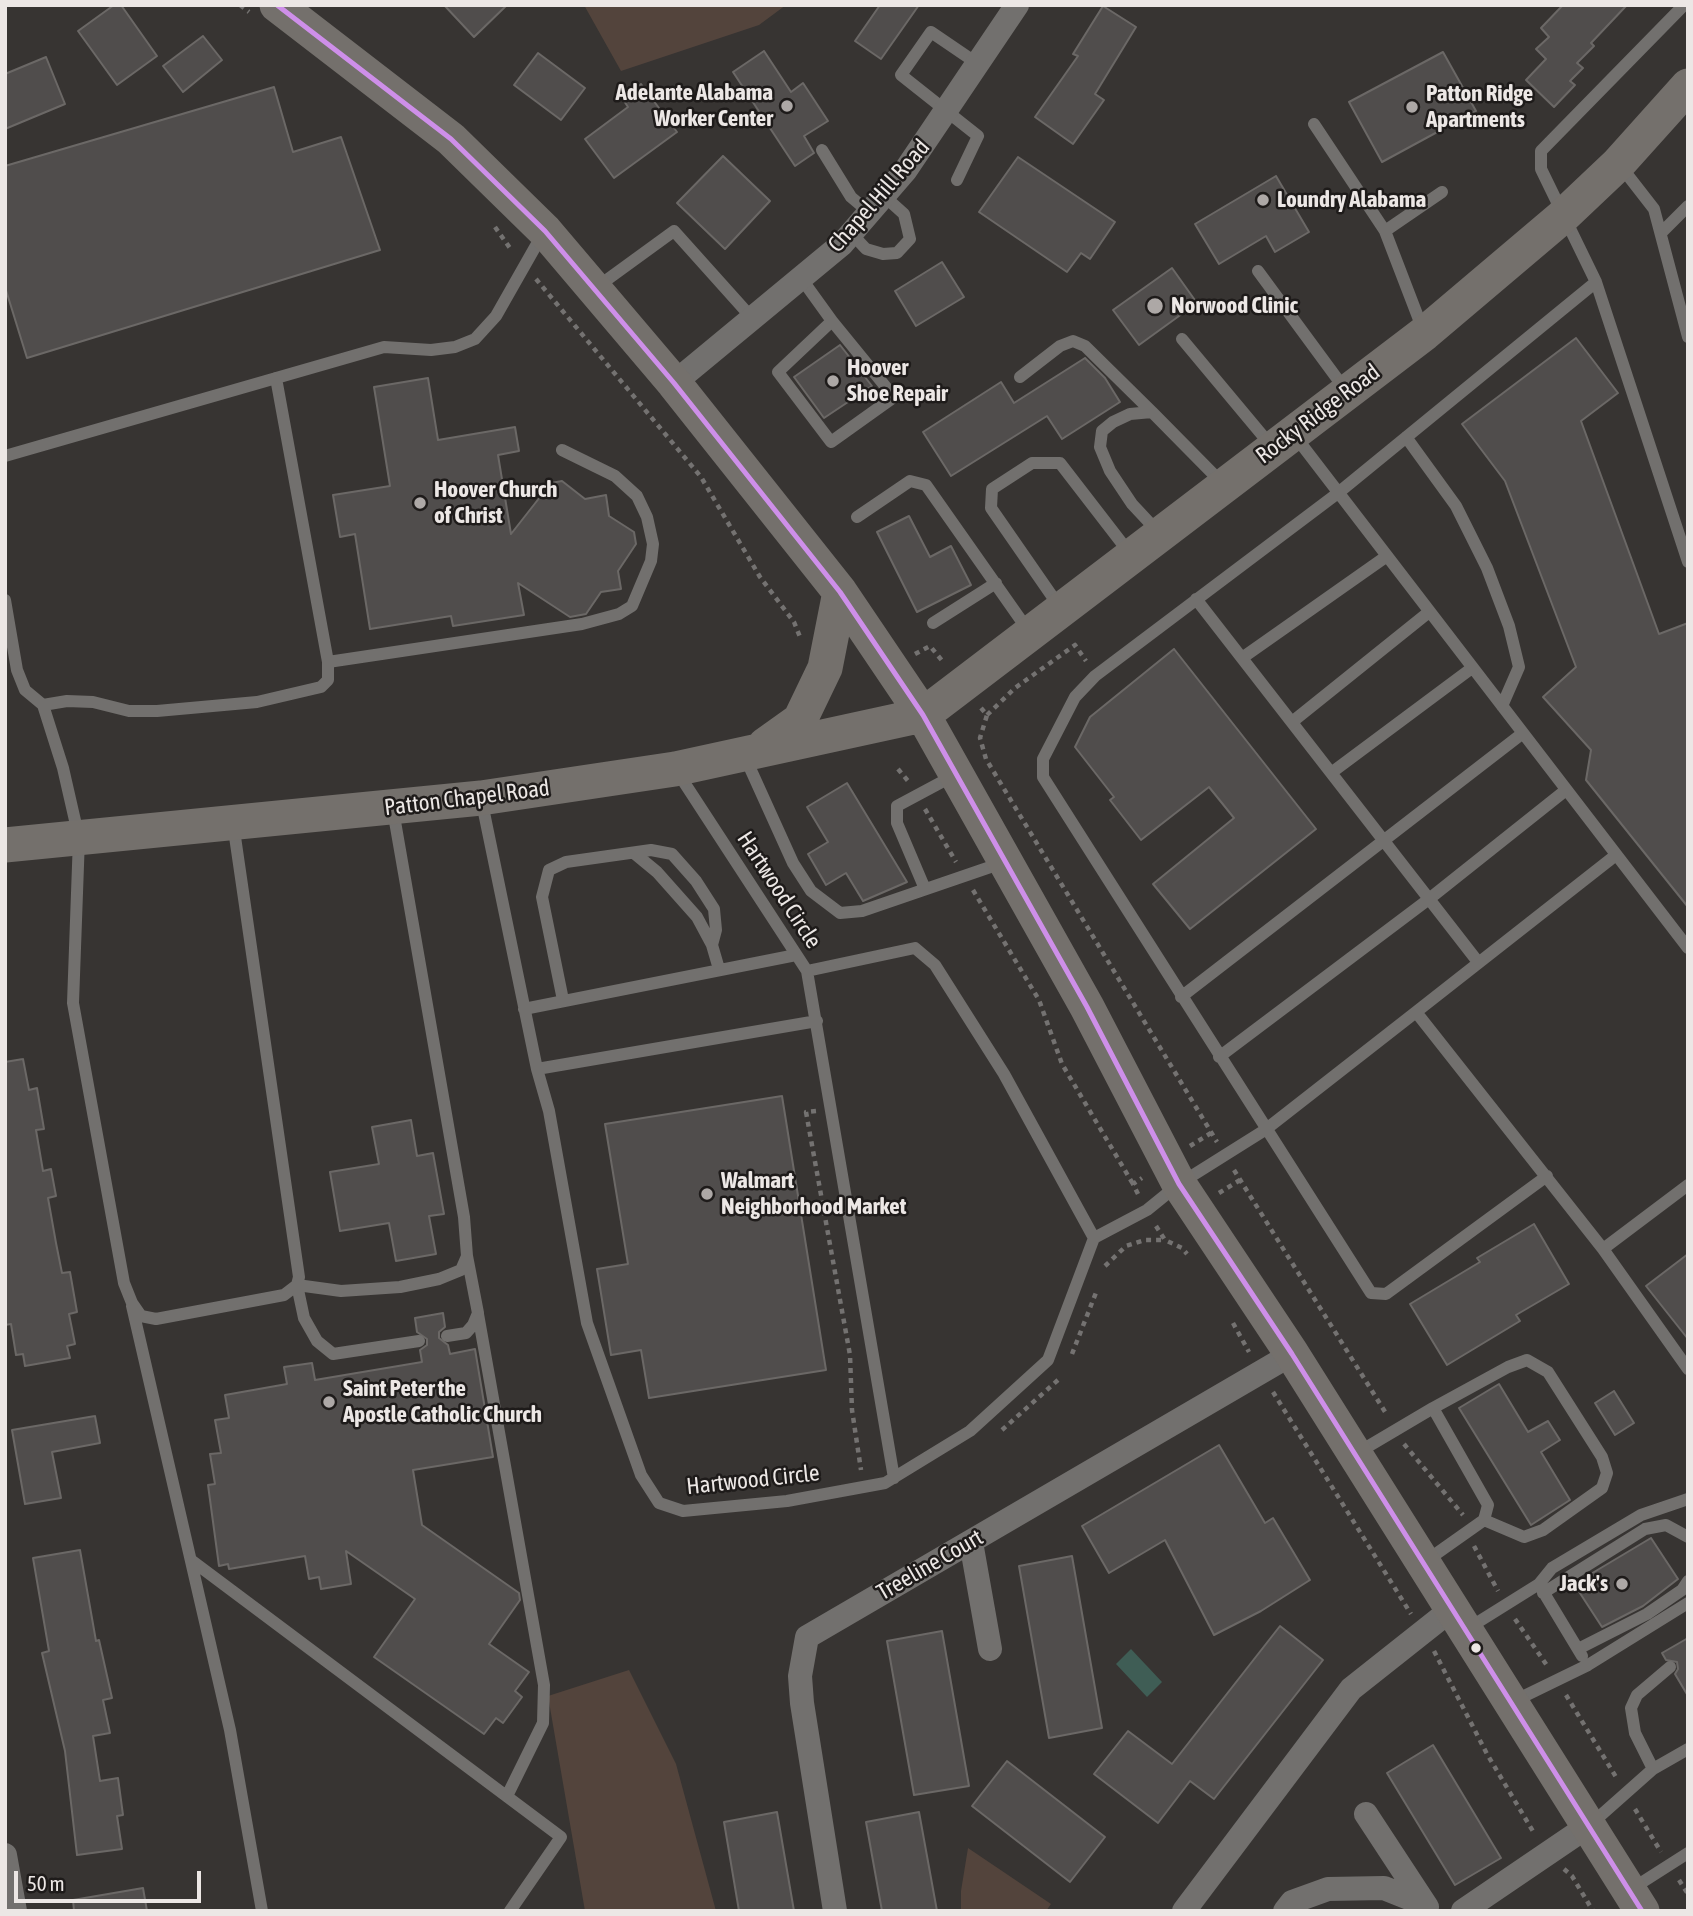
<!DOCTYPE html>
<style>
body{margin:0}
#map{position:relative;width:1693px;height:1916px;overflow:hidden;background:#373432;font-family:"Asap Condensed",sans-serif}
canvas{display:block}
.frame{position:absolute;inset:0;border:7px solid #ece7e5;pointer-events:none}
.scale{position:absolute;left:14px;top:1871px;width:187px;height:32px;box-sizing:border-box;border:4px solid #ece7e5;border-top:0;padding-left:9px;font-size:21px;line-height:24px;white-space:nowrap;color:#ece7e5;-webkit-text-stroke:5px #1e1b1a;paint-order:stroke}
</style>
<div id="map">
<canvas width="1693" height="1916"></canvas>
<div class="frame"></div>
<div class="scale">50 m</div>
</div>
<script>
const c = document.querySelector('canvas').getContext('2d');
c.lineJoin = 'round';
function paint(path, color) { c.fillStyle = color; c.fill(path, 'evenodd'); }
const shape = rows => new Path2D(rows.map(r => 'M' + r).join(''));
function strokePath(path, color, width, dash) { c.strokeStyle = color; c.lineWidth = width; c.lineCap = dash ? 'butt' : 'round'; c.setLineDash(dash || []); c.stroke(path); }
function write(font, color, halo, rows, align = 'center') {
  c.font = font + ' "Asap Condensed",sans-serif'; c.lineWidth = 5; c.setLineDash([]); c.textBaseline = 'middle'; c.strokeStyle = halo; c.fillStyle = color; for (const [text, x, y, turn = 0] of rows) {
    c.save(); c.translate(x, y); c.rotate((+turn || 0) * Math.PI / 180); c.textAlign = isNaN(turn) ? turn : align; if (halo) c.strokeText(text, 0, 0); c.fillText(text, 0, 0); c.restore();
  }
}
paint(shape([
 [584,5,786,5,759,25,621,71],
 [629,1670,676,1764,716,1911,585,1911,548,1696],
 [968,1848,1051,1904,1046,1911,961,1911,961,1891]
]), '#53443c');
paint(shape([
 [1131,1649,1162,1682,1147,1697,1116,1664]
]), '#3f5d55');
const building = shape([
 [114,5,121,5,157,56,117,85,78,31,114,5],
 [444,5,507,5,474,37,444,5],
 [880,5,919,5,881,59,855,41,880,5],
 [1563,5,1627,5,1591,43,1594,46,1577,63,1583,68,1570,81,1575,85,1554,107,1526,80,1546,59,1536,49,1549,37,1541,28,1563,5],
 [1103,6,1136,27,1095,94,1104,100,1073,144,1035,117,1078,56,1073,54,1103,6],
 [203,36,222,60,183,92,163,66,203,36],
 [764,51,791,92,803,83,828,121,804,136,814,153,795,166,733,72,764,51],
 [1443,52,1476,111,1382,162,1349,102,1443,52],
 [538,53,585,88,561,120,514,85,538,53],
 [46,57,65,104,5,129,5,74,46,57],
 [641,84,677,132,614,178,585,139,628,107,622,98,641,84],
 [274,87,293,152,341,137,380,250,27,358,5,287,5,166,274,87],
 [723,156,770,201,725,249,677,203,723,156],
 [1018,157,1115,222,1090,259,1081,253,1067,272,979,212,1018,157],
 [1276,176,1309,232,1275,252,1266,236,1219,264,1195,224,1276,176],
 [942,262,964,297,916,326,895,291,942,262],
 [1172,268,1197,303,1139,345,1113,310,1172,268],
 [1576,338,1618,393,1581,421,1659,634,1688,623,1688,907,1586,780,1591,750,1543,697,1576,667,1505,481,1462,424,1576,338],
 [840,345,872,386,824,418,794,377,840,345],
 [1085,358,1105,378,1120,402,1062,439,1047,416,951,476,923,432,1001,382,1014,403,1085,358],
 [428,378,438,440,515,427,519,451,498,455,511,534,551,483,562,481,585,499,606,495,609,516,634,532,636,544,618,571,621,589,601,592,586,614,570,617,518,583,524,615,453,626,451,616,370,629,355,534,340,537,333,495,390,486,374,387,428,378],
 [909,516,930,557,951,546,971,585,917,612,877,532,909,516],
 [1174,649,1316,829,1190,929,1153,884,1234,818,1209,787,1141,840,1110,800,1114,797,1075,747,1090,717,1174,649],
 [847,783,907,882,863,901,846,873,826,885,808,854,828,842,807,807,847,783],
 [23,1059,29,1090,37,1088,44,1129,36,1130,43,1171,51,1169,56,1196,48,1198,56,1243,62,1273,70,1272,77,1312,69,1314,75,1344,67,1346,70,1358,25,1366,23,1354,16,1355,11,1324,5,1325,5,1062,23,1059],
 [782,1096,826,1370,649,1398,641,1350,611,1355,597,1269,628,1264,605,1124,782,1096],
 [411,1120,417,1156,433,1153,444,1214,429,1216,436,1254,396,1261,389,1223,340,1231,330,1172,379,1164,372,1127,411,1120],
 [1534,1224,1569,1284,1516,1315,1520,1321,1447,1365,1410,1304,1480,1262,1477,1258,1534,1224],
 [1688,1254,1688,1339,1646,1286,1688,1254],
 [443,1313,445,1327,439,1332,439,1338,448,1345,450,1354,475,1349,493,1457,413,1470,422,1525,519,1593,520,1600,489,1644,529,1672,515,1691,522,1697,503,1723,496,1718,484,1734,374,1657,415,1599,346,1551,351,1584,321,1589,319,1577,309,1579,305,1556,229,1569,228,1564,219,1566,208,1485,215,1484,210,1454,221,1453,215,1420,229,1418,225,1395,287,1384,284,1367,312,1363,315,1380,422,1362,420,1350,427,1345,427,1339,417,1332,415,1318,443,1313],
 [1499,1384,1528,1432,1548,1421,1560,1440,1541,1452,1570,1500,1531,1525,1459,1408,1499,1384],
 [1614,1391,1634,1423,1615,1435,1595,1403,1614,1391],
 [95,1416,100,1443,52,1452,61,1498,25,1504,12,1430,95,1416],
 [1219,1445,1265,1523,1273,1518,1310,1580,1261,1611,1214,1635,1165,1540,1109,1573,1082,1526,1219,1445],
 [1651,1538,1678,1579,1643,1606,1602,1627,1574,1584,1651,1538],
 [80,1550,96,1641,99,1640,112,1698,103,1700,110,1733,93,1736,100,1781,118,1778,123,1815,117,1816,122,1849,77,1855,65,1751,42,1653,49,1651,33,1558,80,1550],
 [1072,1556,1102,1728,1049,1738,1019,1566,1072,1556],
 [1280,1626,1323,1660,1214,1799,1190,1781,1158,1823,1094,1774,1128,1731,1172,1764,1280,1626],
 [942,1631,969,1786,914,1795,887,1641,942,1631],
 [1688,1638,1688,1696,1675,1674,1678,1669,1677,1662,1666,1660,1662,1653,1688,1638],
 [1433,1745,1501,1858,1455,1885,1387,1773,1433,1745],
 [1007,1761,1105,1837,1070,1882,972,1806,1007,1761],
 [777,1812,794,1911,739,1911,724,1822,777,1812],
 [919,1812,937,1911,882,1911,866,1822,919,1812],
 [143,1888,147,1911,74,1911,73,1900,143,1888]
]);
paint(building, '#504d4c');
strokePath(building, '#6b6866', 2);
strokePath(shape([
 [240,5,249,12],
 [495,227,512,251],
 [536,279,701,477,760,577,794,622,800,637],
 [915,654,930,646,944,663],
 [981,708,987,715,980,738,986,759,1217,1142],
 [987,715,1015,688,1075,645,1086,661],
 [898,769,908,781],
 [925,809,956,862],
 [973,890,1039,1000,1062,1064,1133,1184],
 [816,1111,806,1112,850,1355,852,1410,861,1470],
 [1190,1146,1211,1133],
 [1234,1170,1387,1415],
 [1219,1193,1240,1180],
 [1138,1194,1133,1184,1142,1178],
 [1156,1226,1165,1240,1182,1248,1187,1254],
 [1105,1266,1126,1246,1145,1240,1164,1240],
 [1233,1323,1249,1352],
 [1072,1354,1097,1290],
 [1273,1392,1411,1614],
 [1002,1430,1058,1380],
 [1404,1444,1463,1515],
 [1474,1546,1498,1591],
 [1515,1619,1548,1667],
 [1434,1651,1487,1754,1534,1833],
 [1566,1695,1616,1777],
 [1635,1809,1661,1852],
 [1564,1869,1572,1876,1593,1911],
 [1679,1880,1688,1894]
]), '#747271', 4.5, [5, 5]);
strokePath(shape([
 [1684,5,1541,151,1541,169,1596,282,1688,562],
 [1314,124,1385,231,1423,330],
 [822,150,851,197,870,213],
 [1619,164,1654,209,1688,337],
 [957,180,978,136,901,75,931,32,978,64],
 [1385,231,1442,192],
 [851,233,866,249,883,254,897,253,910,239,904,214,884,196],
 [1661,233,1688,206],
 [1258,271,1347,392],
 [801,278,832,321,778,372,831,442,894,397,832,321],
 [597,287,674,231,752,318],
 [1182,339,1273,448],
 [1020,377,1060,346,1073,341,1085,346,1152,412],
 [1295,436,1688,948],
 [1406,437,1456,506,1487,568,1509,626,1519,667,1502,706],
 [5,456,384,347,431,350,455,347,475,339,496,316,542,235],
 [857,517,910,481,926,485,1030,633],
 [1160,534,1132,504,1110,471,1100,447,1102,431,1113,422,1130,414,1152,412,1224,485],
 [1196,599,1478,962],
 [5,600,17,670,25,690,43,705,63,768,79,838,73,1003,124,1283,132,1303,141,1316,156,1319,284,1295,297,1285,299,1277,233,823],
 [1061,609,991,508,992,489,1032,463,1060,463,1131,555],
 [933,623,996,583],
 [1242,658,1387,556],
 [328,662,582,624,619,614,632,606,651,561,653,544,647,517,637,496,615,476,562,450],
 [43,705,67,701,93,702,129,711,157,711,257,702,321,687,328,680,328,662,276,378],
 [1292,722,1429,612],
 [745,757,793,863,811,891,840,913,862,911,1002,863],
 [678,773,807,971,915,948,935,965,1004,1074,1094,1238],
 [1331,773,1472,668],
 [481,798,537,1069,549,1111,587,1323,641,1475,659,1503,683,1511,787,1501,885,1483,970,1431,1048,1360,1094,1238,1147,1210,1179,1184,1265,1130,1416,1012,1603,1249,1688,1185],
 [393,810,464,1217,467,1256,478,1313,473,1325,466,1333,447,1336],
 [634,853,657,872,697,917,712,945],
 [925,889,897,823,897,806,953,776],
 [807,971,894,1478],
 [1181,997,1523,733],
 [563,1000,542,897,549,870,566,862,651,850,672,854,696,881,714,909,716,930,712,945,719,969],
 [524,1009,796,955],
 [1416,1012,1616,855],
 [1219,1057,1429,899,1566,790],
 [537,1069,817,1021],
 [1547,1176,1386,1294,1371,1293,1043,777,1043,759,1075,697,1095,676,1338,493,1596,282],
 [1603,1249,1688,1369],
 [132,1306,230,1730,262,1911],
 [478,1314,544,1685,543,1723,507,1796],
 [419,1341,333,1354,317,1341,304,1318,297,1285,341,1291,400,1287,439,1279,461,1270,467,1256],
 [1433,1408,1508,1367,1527,1360,1548,1372,1602,1457,1607,1473,1602,1488,1543,1530,1524,1537,1484,1520],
 [1357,1453,1433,1408,1488,1505,1484,1520,1426,1561],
 [191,1560,561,1837,510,1911],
 [1541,1588,1582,1656],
 [1543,1593,1645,1529,1666,1525,1688,1537],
 [1467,1629,1539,1584,1552,1568,1641,1515,1688,1499],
 [1578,1649,1647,1614,1682,1590,1688,1581],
 [1512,1702,1588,1665,1688,1603],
 [1653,1769,1635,1733,1631,1708,1637,1695,1670,1667],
 [1591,1824,1653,1769,1688,1749],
 [1630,1890,1688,1853]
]), '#72706e', 12);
strokePath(shape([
 [674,383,842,244,905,171,1017,5],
 [971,1542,990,1649],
 [1366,1814,1427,1907],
 [5,1855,15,1911],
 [835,1911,802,1703,800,1676,807,1637,1292,1354],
 [1184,1911,1351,1689,1452,1609],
 [1285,1911,1292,1902,1328,1889,1384,1888,1414,1900,1424,1911],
 [1463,1911,1591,1824]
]), '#72706e', 24);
strokePath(shape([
 [277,5,451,139,545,231,674,383,840,592,923,715,1087,1007,1179,1184,1292,1354,1642,1911],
 [765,745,800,720,825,668,840,592],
 [5,845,481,798,675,769,923,715,1425,333,1562,217,1618,164,1688,86]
]), '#74706c', 35);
strokePath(shape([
 [277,5,451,139,545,231,674,383,840,592,923,715,1087,1007,1179,1184,1292,1354,1642,1911]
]), '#ce8fe9', 5);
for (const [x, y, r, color] of [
 [787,106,7,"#ada8a6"],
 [1412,107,7,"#ada8a6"],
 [1263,200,7,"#ada8a6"],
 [1155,306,9,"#ada8a6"],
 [833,381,7,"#ada8a6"],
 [420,503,7,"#ada8a6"],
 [707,1194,7,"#ada8a6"],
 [329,1402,7,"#ada8a6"],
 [1622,1584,7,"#ada8a6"],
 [1476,1648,6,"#ece7e5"]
]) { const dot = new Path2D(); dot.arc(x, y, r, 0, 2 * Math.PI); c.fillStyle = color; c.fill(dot); strokePath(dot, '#1e1b1a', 2.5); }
write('bold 23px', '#ece7e5', '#1e1b1a', [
 ["Adelante Alabama",773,93,"right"],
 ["Worker Center",773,119,"right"],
 ["Patton Ridge",1426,94],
 ["Apartments",1426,120],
 ["Loundry Alabama",1277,200],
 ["Norwood Clinic",1171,306],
 ["Hoover",847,368],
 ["Shoe Repair",847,394],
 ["Hoover Church",434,490],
 ["of Christ",434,516],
 ["Walmart",721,1181],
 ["Neighborhood Market",721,1207],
 ["Saint Peter the",343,1389],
 ["Apostle Catholic Church",343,1415],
 ["Jack's",1608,1584,"right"]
], 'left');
write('23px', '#ece7e5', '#1e1b1a', [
 ["Chapel Hill Road",879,196,-49],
 ["Rocky Ridge Road",1318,414,-37],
 ["Patton Chapel Road",467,798,-7],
 ["Hartwood Circle",779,890,57],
 ["Hartwood Circle",753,1480,-6],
 ["Treeline Court",930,1565,-30]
]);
</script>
